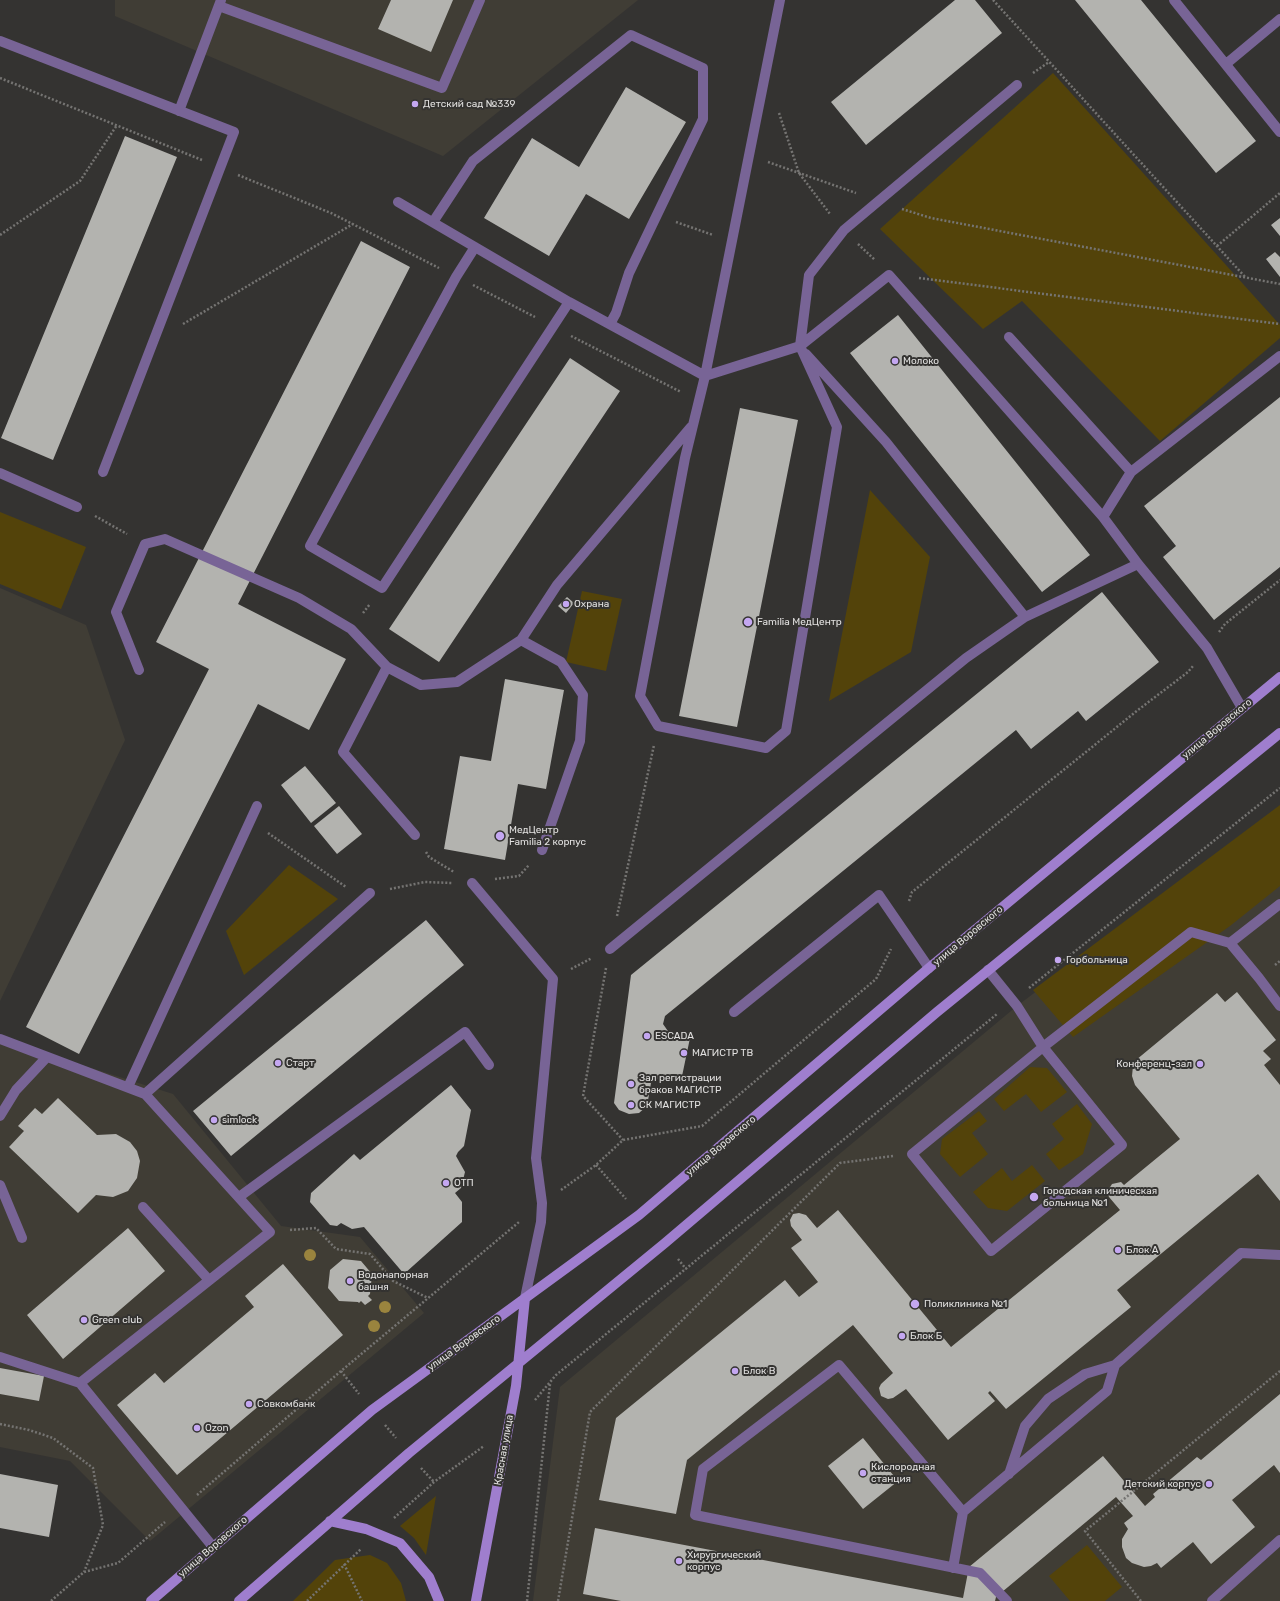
<!DOCTYPE html>
<meta charset="utf-8">
<style>
body{margin:0}
canvas{display:block;background:#343331}
</style>
<canvas width="1280" height="1601"></canvas>
<script>
const c = document.querySelector('canvas').getContext('2d');
c.lineJoin = 'round';
function paint(path, color) { c.fillStyle = color; c.fill(path, 'evenodd'); }
const shape = rows => new Path2D(rows.map(r => 'M' + r).join(''));
function strokePath(path, color, width, dash) { c.strokeStyle = color; c.lineWidth = width; c.lineCap = dash ? 'butt' : 'round'; c.setLineDash(dash || []); c.stroke(path); }
function write(font, color, halo, rows, align = 'center') {
  c.font = font + ' Rubik,sans-serif'; c.lineWidth = 4; c.setLineDash([]); c.textBaseline = 'middle'; c.strokeStyle = halo; c.fillStyle = color; for (const [text, x, y, turn = 0] of rows) {
    c.save(); c.translate(x, y); c.rotate((+turn || 0) * Math.PI / 180); c.textAlign = isNaN(turn) ? turn : align; if (halo) c.strokeText(text, 0, 0); c.fillText(text, 0, 0); c.restore();
  }
}
paint(shape([
 [115,0,638,0,443,156,115,16],
 [0,588,86,625,125,740,0,1001],
 [1280,807,1280,1601,533,1601,560,1387,1017,1006],
 [0,1039,173,1094,281,1226,360,1237,424,1313,150,1541,70,1461,0,1447]
]), '#403d35');
paint(shape([
 [1053,73,1280,325,1280,338,1160,441,1022,301,983,329,880,229],
 [870,490,930,557,911,652,829,701],
 [0,512,86,547,61,609,0,584],
 [582,591,622,599,606,671,566,662],
 [1280,805,1280,886,1230,926,1073,1037,1033,990],
 [289,865,338,899,244,975,226,931],
 [1030,1067,1047,1068,1067,1092,1041,1112,1026,1094,1004,1111,994,1099],
 [1077,1104,1092,1124,1083,1154,1059,1170,1046,1154,1064,1139,1052,1124],
 [979,1111,987,1121,972,1133,988,1154,960,1177,940,1154,942,1139],
 [1032,1165,1045,1181,1007,1211,988,1208,973,1192,1002,1168,1012,1181],
 [436,1496,426,1555,414,1538,400,1526],
 [1087,1545,1122,1587,1105,1601,1070,1601,1049,1576],
 [370,1555,387,1563,401,1583,406,1601,293,1601,335,1560]
]), '#53430a');
paint(shape([
 [391,0,453,0,431,52,378,29],
 [955,0,975,0,1002,33,866,145,831,102],
 [1075,0,1141,0,1256,141,1216,173],
 [626,87,686,122,629,219,586,194,549,256,484,218,532,138,579,167],
 [125,136,177,157,53,460,1,438],
 [1280,218,1280,236,1271,225],
 [361,241,410,267,238,604,346,659,309,730,258,704,79,1054,26,1027,209,669,156,642],
 [1275,252,1280,257,1280,277,1266,259],
 [898,315,1090,555,1042,592,850,353],
 [570,358,620,391,439,662,389,629],
 [1280,397,1280,567,1214,620,1163,557,1176,546,1144,506],
 [740,408,798,420,737,727,679,716],
 [1102,592,1159,662,1086,721,1078,711,1031,749,1016,730,665,1016,663,1024,670,1034,690,1038,681,1081,661,1077,651,1083,647,1106,639,1113,629,1114,619,1110,614,1103,631,975],
 [567,597,574,603,566,613,558,606],
 [505,679,564,690,546,789,518,784,505,860,444,849,460,756,491,761],
 [305,766,336,803,311,823,281,785],
 [339,806,362,834,337,854,314,826],
 [426,920,464,965,231,1156,193,1111],
 [1237,992,1276,1040,1263,1051,1271,1059,1264,1065,1280,1085,1280,1201,1258,1174,1117,1290,1131,1307,1006,1409,990,1391,988,1393,995,1401,948,1440,906,1389,893,1398,888,1399,881,1396,879,1388,881,1384,893,1373,853,1325,687,1460,676,1514,599,1500,616,1418,785,1280,799,1297,818,1282,791,1248,802,1240,791,1226,790,1220,793,1214,799,1213,806,1215,817,1228,838,1210,951,1347,1120,1210,1109,1197,1107,1192,1112,1184,1121,1182,1124,1185,1180,1139,1135,1085,1132,1076,1133,1066,1136,1060,1217,993,1225,1002],
 [451,1085,471,1110,464,1146,458,1152,456,1156,465,1172,461,1188,455,1193,462,1202,462,1222,404,1274,364,1227,352,1229,341,1223,337,1226,330,1225,310,1202,311,1193,354,1154,360,1160],
 [58,1098,97,1135,116,1134,130,1142,137,1151,140,1161,137,1178,128,1191,113,1197,96,1195,78,1213,9,1147,24,1131,18,1126,35,1108,42,1114],
 [128,1228,165,1271,63,1359,27,1315],
 [343,1259,361,1261,372,1274,370,1294,368,1296,372,1300,365,1305,361,1301,359,1303,358,1302,339,1301,328,1288,330,1270],
 [283,1264,343,1335,177,1475,117,1405,155,1373,164,1383,254,1307,245,1296],
 [0,1368,44,1376,39,1401,0,1394],
 [1280,1394,1280,1473,1274,1465,1232,1500,1255,1527,1211,1564,1193,1542,1161,1568,1157,1563,1151,1566,1144,1567,1132,1563,1126,1558,1122,1547,1122,1539,1128,1529,1124,1523,1133,1516,1116,1497,996,1597,995,1601,621,1601,583,1594,595,1528,963,1598,969,1567,1103,1456,1145,1506,1155,1497,1153,1494,1197,1457,1201,1460],
 [863,1438,898,1481,863,1509,828,1466],
 [0,1474,58,1485,49,1537,0,1528]
]), '#b3b3af');
strokePath(shape([
 [993,0,1246,278],
 [1033,73,1049,62],
 [0,78,202,160],
 [779,113,799,173,830,214],
 [768,162,856,193],
 [238,175,331,213,439,268],
 [902,209,931,218,1280,284],
 [676,222,713,235],
 [0,235,80,181,117,125],
 [858,244,875,260],
 [1217,246,1280,193],
 [919,278,1280,324],
 [473,285,535,317],
 [183,324,353,224],
 [571,336,681,392],
 [95,516,127,534],
 [363,613,370,604],
 [1219,632,1225,624,1280,580],
 [268,833,346,887],
 [426,852,429,857,454,872],
 [495,879,519,876,529,865],
 [390,889,425,882,452,883],
 [909,901,912,892,1138,710,1188,672,1193,666],
 [617,916,654,745],
 [1275,965,1280,961],
 [606,968,583,1096,623,1140],
 [571,969,592,958],
 [1029,988,1280,788],
 [596,1165,626,1199],
 [561,1190,596,1165,623,1140,702,1126,876,979,891,949],
 [290,1230,316,1228,336,1249,370,1254,393,1281,428,1298],
 [678,1259,686,1269],
 [341,1371,359,1394],
 [535,1400,556,1375,997,1014],
 [0,1424,29,1430,53,1438,93,1468,103,1525,84,1572],
 [385,1425,396,1438],
 [421,1468,434,1482],
 [197,1495,341,1371,519,1222],
 [394,1518,434,1482,484,1446],
 [344,1564,362,1601],
 [51,1601,84,1572,118,1563,165,1522],
 [307,1601,361,1549],
 [527,1601,550,1384],
 [558,1601,590,1412,840,1163,893,1156],
 [1141,1601,1085,1531,1280,1371]
]), '#757472', 2.5, [2, 2]);
strokePath(shape([
 [780,0,705,376,685,458,640,696,658,726,766,748,786,731,837,427,800,346,809,275,844,230,1017,85],
 [1174,0,1280,132],
 [219,6,442,88,480,0],
 [0,41,234,132,103,472],
 [1226,64,1280,19],
 [179,111,221,0],
 [398,202,569,302,705,376,800,346,889,275,1103,517,1138,564,1207,648,1242,708],
 [433,222,473,161,631,35,703,68,703,119,629,273,616,313,610,324],
 [475,247,456,277,310,546,382,588,569,302],
 [1009,337,1131,472,1103,517],
 [806,354,886,442,1025,617],
 [1131,472,1280,356],
 [0,473,77,507],
 [387,667,421,685,457,682,521,640],
 [139,670,116,612,145,544,165,539,299,598,351,629,387,667,343,752,415,835],
 [542,850,580,741,583,695,561,662,521,640,557,585,691,427],
 [472,883,553,979,536,1158,542,1203,541,1222,525,1298],
 [1230,943,1280,904],
 [610,949,966,658,1025,617,1138,564],
 [988,970,1017,1006,1043,1047,1191,932,1230,943,1259,978,1280,1006],
 [734,1012,879,895,929,968],
 [0,1039,145,1094,270,1232,80,1383,213,1547],
 [1043,1047,1122,1145,991,1251,912,1154,1043,1047],
 [128,1087,257,806],
 [145,1094,370,893],
 [0,1116,16,1090,46,1058],
 [0,1185,22,1238],
 [239,1197,465,1032,489,1065],
 [143,1207,209,1280],
 [0,1357,80,1383],
 [1009,1474,1025,1426,1048,1399,1085,1374,1115,1365],
 [953,1568,963,1512],
 [1007,1601,980,1573,695,1515,703,1469,839,1365,963,1512,1107,1391,1115,1365,1241,1253,1280,1255],
 [1212,1601,1280,1540]
]), '#786496', 10);
strokePath(shape([
 [330,1521,366,1529,400,1543,429,1577,439,1601],
 [151,1601,372,1410,639,1215,929,968,1280,677],
 [239,1601,409,1453,665,1243,937,1012,1280,733],
 [476,1601,516,1386,525,1298]
]), '#9f7ece', 10);
c.fillStyle = '#9a843e';
for (const [x, y] of [
 [310,1255],
 [385,1307],
 [374,1326]
]) { c.beginPath(); c.arc(x, y, 6, 0, 2 * Math.PI); c.fill(); }
for (const [x, y, r, color] of [
 [415,104,4,"#c4a7f1"],
 [895,361,4,"#c4a7f1"],
 [566,604,4,"#c4a7f1"],
 [748,622,5,"#c4a7f1"],
 [500,836,5,"#c4a7f1"],
 [1058,960,4,"#c4a7f1"],
 [647,1036,4,"#c4a7f1"],
 [684,1053,4,"#c4a7f1"],
 [278,1063,4,"#c4a7f1"],
 [1200,1064,4,"#c4a7f1"],
 [631,1084,4,"#c4a7f1"],
 [631,1105,4,"#c4a7f1"],
 [214,1120,4,"#c4a7f1"],
 [446,1183,4,"#c4a7f1"],
 [1034,1197,5,"#c4a7f1"],
 [1118,1250,4,"#c4a7f1"],
 [350,1281,4,"#c4a7f1"],
 [915,1304,5,"#c4a7f1"],
 [84,1320,4,"#c4a7f1"],
 [902,1336,4,"#c4a7f1"],
 [735,1371,4,"#c4a7f1"],
 [249,1404,4,"#c4a7f1"],
 [197,1428,4,"#c4a7f1"],
 [863,1473,4,"#c4a7f1"],
 [1209,1484,4,"#c4a7f1"],
 [679,1561,4,"#c4a7f1"]
]) { const dot = new Path2D(); dot.arc(x, y, r, 0, 2 * Math.PI); c.fillStyle = color; c.fill(dot); strokePath(dot, '#343331', 1.5); }
write('10px', '#e1e0df', '#343331', [
 ["Детский сад №339",423,104],
 ["Молоко",903,361],
 ["Охрана",574,604],
 ["Familia МедЦентр",757,622],
 ["МедЦентр",509,830],
 ["Familia 2 корпус",509,842],
 ["Горбольница",1066,960],
 ["ESCADA",655,1036],
 ["МАГИСТР ТВ",692,1053],
 ["Старт",286,1063],
 ["Конференц-зал",1192,1064,"right"],
 ["Зал регистрации",639,1078],
 ["браков МАГИСТР",639,1090],
 ["СК МАГИСТР",639,1105],
 ["simlock",222,1120],
 ["ОТП",454,1183],
 ["Городская клиническая",1043,1191],
 ["больница №1",1043,1203],
 ["Блок А",1126,1250],
 ["Водонапорная",358,1275],
 ["башня",358,1287],
 ["Поликлиника №1",924,1304],
 ["Green club",92,1320],
 ["Блок Б",910,1336],
 ["Блок В",743,1371],
 ["Совкомбанк",257,1404],
 ["Ozon",205,1428],
 ["Кислородная",871,1467],
 ["станция",871,1479],
 ["Детский корпус",1201,1484,"right"],
 ["Хирургический",687,1555],
 ["корпус",687,1567]
], 'left');
write('10px', '#e1e0df', '#343331', [
 ["улица Воровского",1217,729,-40],
 ["улица Воровского",968,936,-40],
 ["улица Воровского",721,1146,-40],
 ["улица Воровского",464,1343,-36],
 ["Красная улица",504,1450,-80],
 ["улица Воровского",213,1547,-41]
]);
</script>
